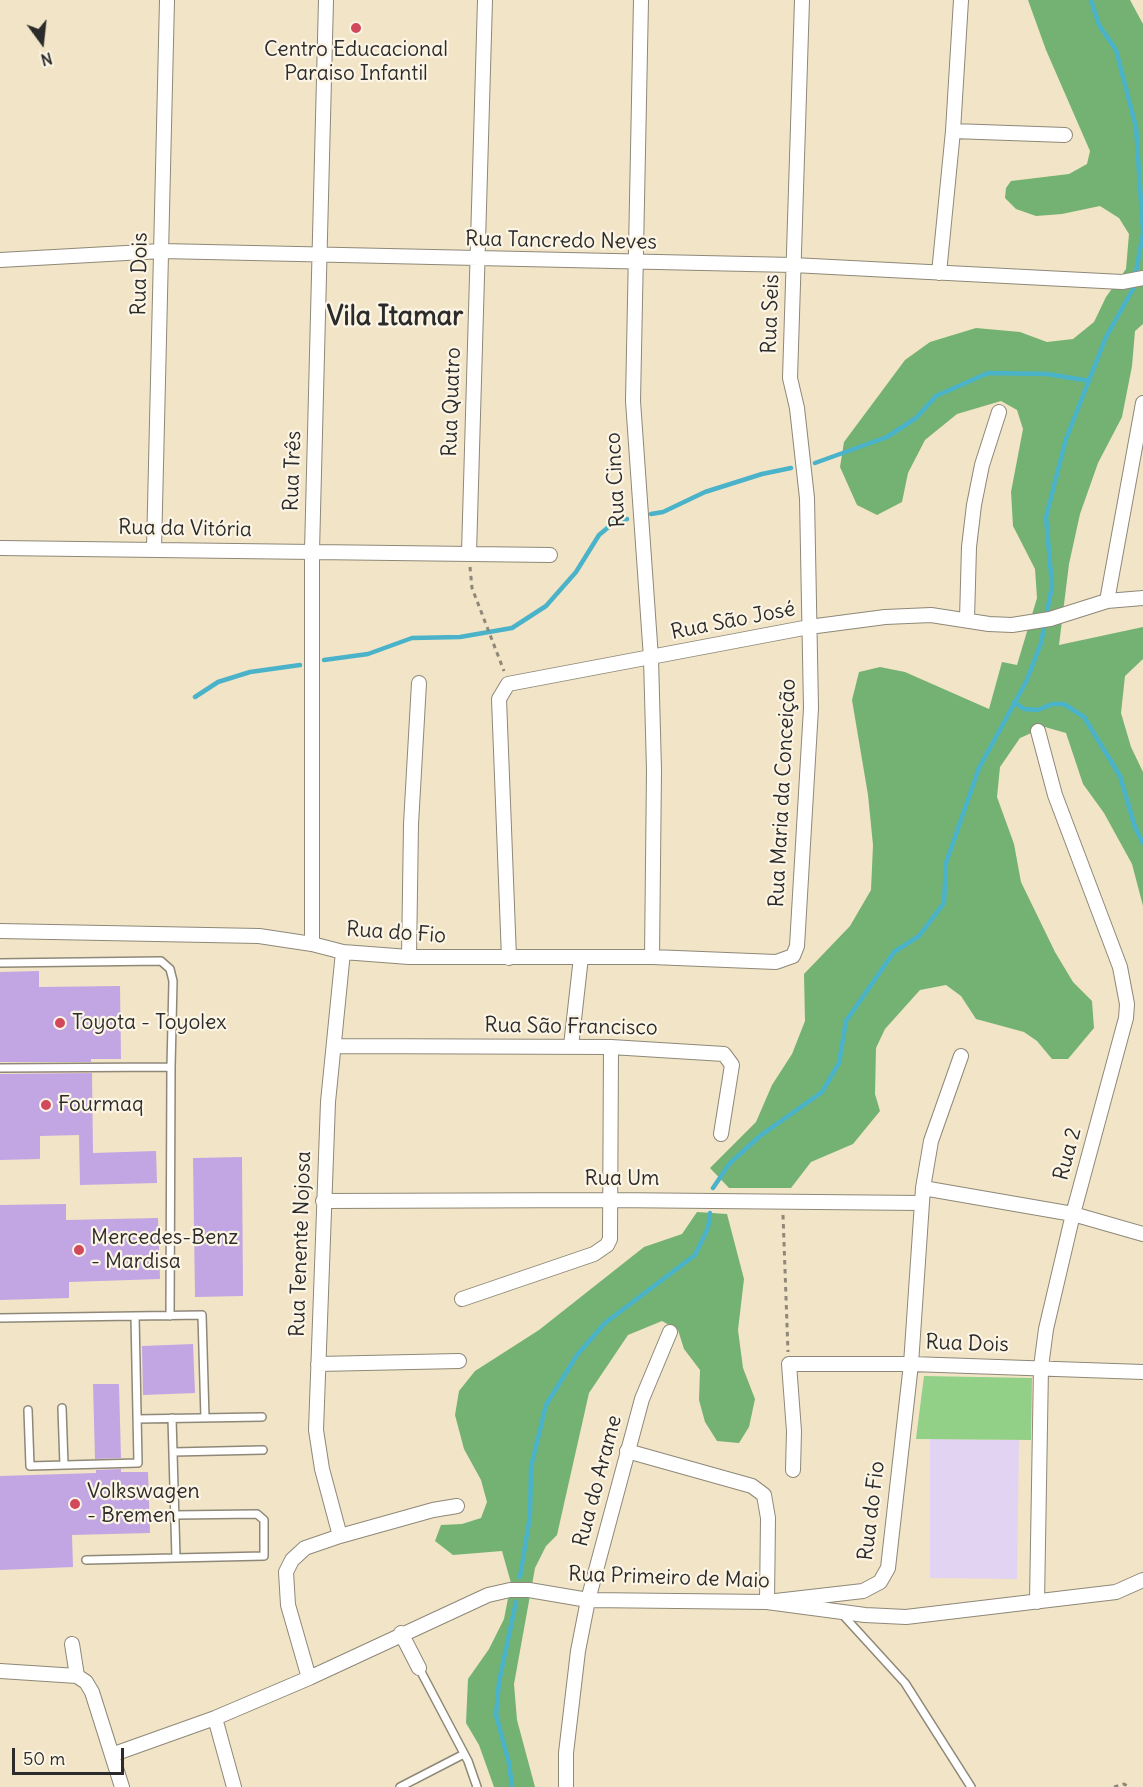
<!DOCTYPE html>
<meta charset="utf-8">
<style>
body{margin:0}
#map{position:relative;width:1143px;height:1787px;overflow:hidden;background:#f2e4c6;font-family:Delius,sans-serif}
canvas{display:block}
.north{position:absolute;left:12px;top:12px;width:60px;height:60px;-webkit-text-stroke:4px #fcf5e5;paint-order:stroke;rotate:165deg;font-size:16px;font-weight:700;line-height:24px;text-align:center;color:#2b2b2b}
.north::after{content:'';display:block;margin:auto;width:21px;height:27px;background:#2b2b2b;clip-path:polygon(50% 0,100% 100%,50% 72%,0 100%)}
.scale{position:absolute;left:12px;top:1748px;width:112px;height:27px;box-sizing:border-box;border:3px solid #2b2b2b;border-top:0;padding-left:8px;font-size:18px;line-height:21px;white-space:nowrap;color:#2b2b2b;-webkit-text-stroke:4px #fcf5e5;paint-order:stroke}
</style>
<div id="map">
<canvas width="1143" height="1787"></canvas>
<div class="north">N</div>
<div class="scale">50 m</div>
</div>
<script>
const c = document.querySelector('canvas').getContext('2d');
c.lineJoin = 'round';
function paint(path, color) { c.fillStyle = color; c.fill(path, 'evenodd'); }
const shape = rows => new Path2D(rows.map(r => 'M' + r).join(''));
function strokePath(path, color, width, dash) { c.strokeStyle = color; c.lineWidth = width; c.lineCap = dash ? 'butt' : 'round'; c.setLineDash(dash || []); c.stroke(path); }
function write(font, color, halo, rows, align = 'center') {
  c.font = font + ' Delius,sans-serif'; c.lineWidth = 4.5; c.setLineDash([]); c.textBaseline = 'middle'; c.strokeStyle = halo; c.fillStyle = color; for (const [text, x, y, turn = 0] of rows) {
    c.save(); c.translate(x, y); c.rotate((+turn || 0) * Math.PI / 180); c.textAlign = isNaN(turn) ? turn : align; if (halo) c.strokeText(text, 0, 0); c.fillText(text, 0, 0); c.restore();
  }
}
paint(shape([
 [930,1439,1019,1440,1017,1579,930,1578]
]), '#e3d3f2');
paint(shape([
 [924,1376,1032,1378,1031,1440,916,1439]
]), '#91d086');
paint(shape([
 [1028,0,1130,0,1143,24,1143,324,1135,331,1132,366,1122,417,1098,463,1080,514,1069,564,1059,645,1143,627,1143,659,1125,676,1121,713,1131,747,1143,772,1143,906,1132,864,1104,813,1083,784,1066,733,1045,727,1020,738,1000,767,997,797,1014,844,1021,882,1055,952,1073,982,1092,1001,1094,1028,1068,1059,1052,1059,1037,1041,1024,1032,976,1019,961,996,946,985,920,990,885,1029,876,1048,875,1094,880,1111,853,1144,811,1162,791,1188,729,1188,710,1168,756,1122,772,1085,792,1054,805,1021,804,974,850,926,871,890,873,845,868,795,852,700,859,672,880,667,905,672,989,709,1002,662,1017,665,1037,598,1035,569,1013,526,1011,492,1023,429,1017,410,1001,401,957,414,925,440,908,473,902,502,877,515,857,505,840,467,844,442,905,360,930,342,976,328,1020,332,1047,342,1073,339,1094,322,1106,297,1126,269,1129,234,1119,218,1100,206,1062,214,1036,216,1016,209,1005,198,1006,188,1011,181,1069,174,1087,164,1090,151,1046,50],
 [697,1212,727,1214,744,1279,738,1330,743,1368,755,1399,749,1427,739,1443,717,1441,705,1422,699,1400,700,1370,684,1349,678,1330,662,1321,628,1335,589,1393,557,1535,546,1546,535,1568,514,1684,517,1720,535,1787,494,1787,479,1745,466,1723,468,1679,489,1649,504,1619,511,1583,502,1551,453,1555,435,1541,441,1525,462,1524,481,1518,487,1502,481,1480,464,1449,455,1415,459,1391,475,1371,539,1330,644,1247,682,1234]
]), '#74b273');
strokePath(shape([
 [1091,0,1099,25,1116,50,1136,127,1143,231],
 [815,463,887,437,916,418,936,396,988,373,1047,374,1090,381],
 [651,514,663,512,705,492,762,474,791,468],
 [324,660,368,654,412,638,460,637,512,628,546,606,576,572,599,535,617,520,627,519],
 [195,697,218,682,250,672,300,665],
 [1014,702,1024,709,1038,710,1052,704,1064,704,1084,717,1120,776,1135,827,1143,843],
 [713,1188,730,1163,760,1136,822,1092,839,1063,846,1021,894,952,919,936,944,903,946,863,979,768,1026,682,1041,643,1052,586,1046,517,1066,439,1106,337,1133,289,1143,233],
 [520,1577,530,1516,531,1467,546,1405,577,1355,605,1323,695,1255,708,1228,710,1213],
 [512,1787,509,1763,496,1715,499,1682,516,1602]
]), '#4ab3c9', 4.5);
paint(shape([
 [39,971,39,987,120,986,121,1059,91,1059,91,1062,0,1062,0,972],
 [92,1073,93,1153,156,1151,157,1183,80,1185,79,1135,40,1136,40,1159,0,1160,0,1074],
 [242,1157,243,1296,195,1297,193,1158],
 [66,1204,66,1220,158,1218,160,1279,69,1282,69,1298,0,1300,0,1205],
 [193,1344,195,1393,143,1395,142,1346],
 [93,1384,119,1384,121,1458,95,1459],
 [121,1469,121,1472,148,1472,150,1533,72,1535,73,1567,0,1570,0,1476,96,1473,96,1470]
]), '#c2a5e3');
const lane = shape([
 [0,963,161,961,170,969,173,981,171,1067],
 [0,1068,171,1067,170,1316],
 [0,1318,202,1315,205,1418],
 [62,1408,64,1465],
 [28,1410,30,1466,138,1463,135,1316],
 [172,1418,176,1558],
 [137,1419,262,1417],
 [173,1452,263,1450],
 [86,1560,264,1556,264,1520,257,1514,175,1515],
 [842,1614,905,1683,971,1787],
 [419,1668,468,1761,477,1787],
 [400,1787,464,1754]
]);
const street = shape([
 [641,0,633,401,651,658,654,770,652,957],
 [953,131,1065,135],
 [0,260,162,251,793,265,1122,282,1143,278],
 [939,273,953,131,961,0],
 [0,548,550,555],
 [154,549,167,0],
 [469,553,485,0],
 [1107,601,1143,403],
 [967,619,969,547,974,505,982,465,999,412],
 [0,931,259,936,312,944,343,952,409,957,652,957,776,962,793,956,797,946,811,708,807,498,797,408,790,378,802,0],
 [312,944,312,551,326,0],
 [409,957,411,824,419,683],
 [509,958,499,699,508,684,809,627,885,617,931,615,989,624,1012,625,1050,619,1107,601,1143,598],
 [334,1046,611,1047,724,1054,732,1065,721,1134],
 [571,1046,581,957],
 [923,1188,1073,1214,1143,1234],
 [323,1201,610,1200,921,1203],
 [462,1299,594,1254,607,1245,610,1239,611,1047],
 [318,1364,459,1361],
 [627,1451,752,1486,764,1495,768,1518,767,1602,863,1591,880,1582,888,1568,911,1364,923,1188,931,1141,961,1056],
 [793,1470,794,1431,789,1364,911,1364,1143,1372],
 [340,1536,322,1469,316,1430,328,1102,343,952],
 [1037,1602,1041,1367,1046,1329,1073,1214,1126,1018,1127,1004,1120,967,1055,795,1038,731],
 [401,1633,419,1668],
 [72,1644,77,1676,86,1682,92,1692,122,1787],
 [0,1671,77,1676],
 [309,1678,288,1605,286,1572,292,1560,305,1548,340,1536,433,1510,457,1506],
 [215,1718,234,1787],
 [114,1754,215,1718,309,1678,488,1595,510,1590,529,1590,588,1600,767,1602,865,1615,906,1617,1116,1592,1143,1580],
 [566,1787,566,1753,578,1651,588,1600,642,1399,670,1332]
]);
strokePath(lane, '#8e8878', 10);
strokePath(street, '#8e8878', 16);
strokePath(shape([
 [470,567,472,588,504,671],
 [783,1215,788,1352],
 [1114,1787,1124,1784,1129,1787]
]), '#8e8878', 3, [4.5, 4.5]);
strokePath(lane, '#fff', 7);
strokePath(street, '#fff', 14);
for (const [x, y, r, color] of [
 [356,28,6,"#d1495b"],
 [60,1023,6,"#d1495b"],
 [46,1105,6,"#d1495b"],
 [79,1250,6,"#d1495b"],
 [75,1504,6,"#d1495b"]
]) { const dot = new Path2D(); dot.arc(x, y, r, 0, 2 * Math.PI); c.fillStyle = color; c.fill(dot); strokePath(dot, '#fcf5e5', 2); }
write('21px', '#2b2b2b', '#fcf5e5', [
 ["Centro Educacional",356,50,"center"],
 ["Paraiso Infantil",356,74,"center"],
 ["Toyota - Toyolex",72,1023],
 ["Fourmaq",58,1105],
 ["Mercedes-Benz",91,1238],
 ["- Mardisa",91,1262],
 ["Volkswagen",87,1492],
 ["- Bremen",87,1516]
], 'left');
write('21px', '#2b2b2b', '#fcf5e5', [
 ["Rua Tancredo Neves",561,241,1],
 ["Rua Dois",140,274,-89],
 ["Rua Seis",771,314,-88],
 ["Rua Quatro",452,402,-88],
 ["Rua Três",293,471,-88],
 ["Rua Cinco",616,480,-93],
 ["Rua da Vitória",185,529,1],
 ["Rua São José",733,621,-11],
 ["Rua Maria da Conceição",783,793,-87],
 ["Rua do Fio",396,933,4],
 ["Rua São Francisco",571,1027,1],
 ["Rua 2",1068,1154,-75],
 ["Rua Um",622,1179],
 ["Rua Tenente Nojosa",301,1244,-88],
 ["Rua Dois",967,1344,2],
 ["Rua do Arame",598,1481,-75],
 ["Rua do Fio",872,1511,-83],
 ["Rua Primeiro de Maio",669,1578,2]
]);
write('bold 27px', '#2b2b2b', '#fcf5e5', [
 ["Vila Itamar",395,317]
]);
</script>
